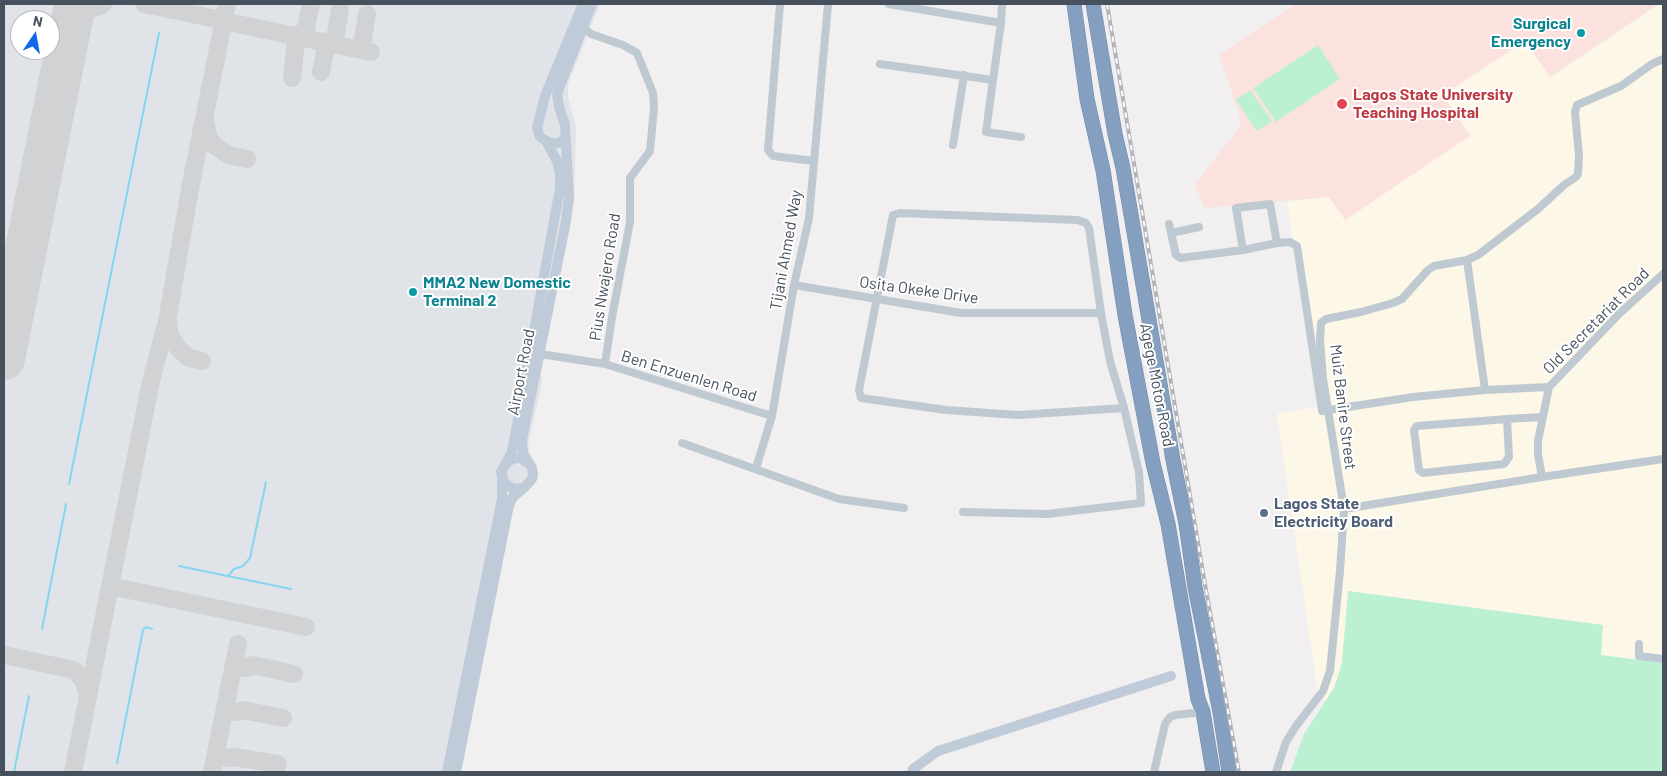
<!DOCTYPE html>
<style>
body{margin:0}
#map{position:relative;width:1667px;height:776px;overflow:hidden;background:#f1efef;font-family:Barlow,sans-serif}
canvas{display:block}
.frame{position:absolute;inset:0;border:5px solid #46515d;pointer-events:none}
.north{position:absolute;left:10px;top:10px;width:50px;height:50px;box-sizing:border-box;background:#fff;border:1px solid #b5b9be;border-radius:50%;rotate:12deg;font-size:14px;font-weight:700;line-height:20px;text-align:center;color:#46515d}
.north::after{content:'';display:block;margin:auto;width:18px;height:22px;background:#1168e9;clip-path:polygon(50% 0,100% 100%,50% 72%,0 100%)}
</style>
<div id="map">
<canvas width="1667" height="776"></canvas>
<div class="frame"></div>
<div class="north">N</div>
</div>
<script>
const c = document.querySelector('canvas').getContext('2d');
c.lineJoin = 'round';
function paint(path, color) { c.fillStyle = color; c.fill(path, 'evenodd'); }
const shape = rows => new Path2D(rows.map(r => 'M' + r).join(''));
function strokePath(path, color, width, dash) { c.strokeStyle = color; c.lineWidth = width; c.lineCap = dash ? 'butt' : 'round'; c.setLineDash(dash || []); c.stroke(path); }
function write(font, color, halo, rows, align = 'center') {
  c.font = font + ' Barlow,sans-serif'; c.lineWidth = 4; c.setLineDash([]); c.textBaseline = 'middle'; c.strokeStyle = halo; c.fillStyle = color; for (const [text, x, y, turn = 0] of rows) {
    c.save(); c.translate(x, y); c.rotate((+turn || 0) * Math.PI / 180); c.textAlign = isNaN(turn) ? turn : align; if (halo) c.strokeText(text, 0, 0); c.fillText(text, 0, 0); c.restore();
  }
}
paint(shape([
 [1659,4,1663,4,1663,663,1600,655,1603,625,1348,591,1342,663,1334,688,1326,700,1318,695,1277,414,1317,407,1287,201,1330,197,1345,220,1470,136,1442,95,1526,41,1551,77]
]), '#fdf7e7');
paint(shape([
 [1296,4,1659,4,1550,77,1525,41,1443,95,1470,136,1345,220,1329,197,1204,208,1195,184,1241,126,1239,114,1219,55]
]), '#fce2de');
paint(shape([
 [4,4,600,4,568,84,568,97,576,127,574,199,541,373,542,382,528,446,537,472,518,497,513,509,459,772,4,772],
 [20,20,50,20,50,50,20,50]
]), '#e0e3e7');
paint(shape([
 [1318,45,1340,79,1276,122,1253,88],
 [1250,90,1272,121,1257,131,1236,100],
 [1348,591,1603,625,1601,655,1663,663,1663,772,1290,772,1304,734,1334,688,1342,663]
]), '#bbf1d2');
strokePath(shape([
 [69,484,159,33],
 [179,566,291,589],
 [228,576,234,569,243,566,250,558,266,482],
 [42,629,66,504],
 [117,763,143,630,146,627,152,629],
 [14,772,29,696]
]), '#86d6f0', 2);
strokePath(shape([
 [144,4,216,19,221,17,225,12],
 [223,21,371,52],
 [69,32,81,16,90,10,103,4],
 [297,36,302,33,306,28,311,4],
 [330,43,335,39,340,9],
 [357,49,362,45,367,14],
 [321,72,326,47,323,42],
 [292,78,296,40,295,36],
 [205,120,209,139,214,145,228,155,247,159],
 [168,322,170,336,179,349,189,358,202,361],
 [110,586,306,627],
 [4,655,74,670,84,681,88,697],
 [234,662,240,667,247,668,253,665,294,674],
 [225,706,232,711,237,712,243,710,283,718],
 [216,752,222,757,227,758,234,757,278,764],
 [73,772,151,381,167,321,192,178,227,4],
 [212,772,238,644]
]), '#d1d2d4', 18);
strokePath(shape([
 [4,359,75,4]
]), '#d1d2d4', 42);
const highway = shape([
 [1074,4,1087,99,1103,170,1125,315,1153,463,1168,524,1198,699,1203,712,1213,772],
 [1093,4,1115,134,1123,168,1173,460,1186,524,1195,587,1220,712,1229,772]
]);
strokePath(highway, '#6f8aac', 15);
strokePath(shape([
 [780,4,768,150,773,156,814,161],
 [889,4,1001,23],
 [584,28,591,34,623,45,637,53,653,93,654,108,650,151,630,178,630,222,612,317,605,364],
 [880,64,993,80,1001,23,1002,4],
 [993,80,986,132,1021,137],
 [953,145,964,75],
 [1169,224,1176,255,1181,258,1243,250,1277,243,1290,242,1297,246,1322,411,1413,397,1485,390,1549,387],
 [1171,233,1199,227],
 [1243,250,1236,208,1270,204,1277,243],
 [794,285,961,313,1101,313],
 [540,354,605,364,772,416],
 [1485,390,1467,260,1478,255,1538,209,1564,185,1576,177,1578,174,1579,156,1575,112,1577,105,1621,86,1652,64,1663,59],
 [1507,419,1509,457,1504,464,1423,473,1419,470,1414,430,1417,426,1507,419,1542,417],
 [682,443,839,499,904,508],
 [756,468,772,416,794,285,809,218,828,4],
 [1542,477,1538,454,1538,441,1549,387,1619,314,1663,274],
 [1344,509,1542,477,1663,459],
 [963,512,1047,514,1141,503,1139,472,1124,408,1110,361,1101,313,1089,228,1086,223,1078,220,900,213,893,215,859,390,861,398,946,410,1018,415,1124,408],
 [1639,644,1639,656,1663,659],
 [1154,772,1165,724,1170,717,1175,715,1203,712],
 [1276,772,1286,742,1296,726,1323,691,1330,671,1340,571,1344,509,1323,379,1320,340,1321,323,1326,319,1361,312,1393,303,1402,299,1428,270,1434,266,1467,260]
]), '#bfc9d1', 8);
strokePath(shape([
 [565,138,560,143,550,143,540,137,537,128,545,96,583,4],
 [506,463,511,454,514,441,560,188,560,174,557,161,546,141],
 [528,463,520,458,515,458,506,463,501,472,504,482,513,489,524,488,532,479,533,474,532,468,523,454,522,440,566,221,569,198,565,125,559,107,557,94,592,4],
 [447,772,502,499,502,478],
 [456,772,509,505,513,497,524,488],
 [912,772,913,769,938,751,1171,676]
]), '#c0cbd9', 10);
strokePath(highway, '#849fc0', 14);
const rail = shape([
 [1107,4,1206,590,1239,772]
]);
strokePath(rail, '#b1b4b9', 4);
strokePath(rail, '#fff', 2, [5.5]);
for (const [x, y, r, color] of [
 [1581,33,5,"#0f9aa8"],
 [1342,104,6,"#e0444e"],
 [413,292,5,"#0f9aa8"],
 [1264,513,5,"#5c6f8a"]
]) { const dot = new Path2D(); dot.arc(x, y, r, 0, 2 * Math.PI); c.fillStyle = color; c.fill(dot); strokePath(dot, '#fff', 2); }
write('bold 16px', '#0d838f', '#fff', [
 ["Surgical",1571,24],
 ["Emergency",1571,42],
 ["MMA2 New Domestic",423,283,"left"],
 ["Terminal 2",423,301,"left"]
], 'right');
write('bold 16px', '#be3a42', '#fff', [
 ["Lagos State University",1353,95],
 ["Teaching Hospital",1353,113]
], 'left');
write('16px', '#46515d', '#fff', [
 ["Tijani Ahmed Way",786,250,-80],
 ["Pius Nwajero Road",605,277,-81],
 ["Osita Okeke Drive",919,290,8],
 ["Old Secretariat Road",1596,321,-45],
 ["Airport Road",521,372,-79],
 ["Ben Enzuenlen Road",689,376,17],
 ["Agege Motor Road",1157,385,79],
 ["Muiz Banire Street",1343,407,83]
]);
write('bold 16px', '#4e5e75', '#fff', [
 ["Lagos State",1274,504],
 ["Electricity Board",1274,522]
], 'left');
</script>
